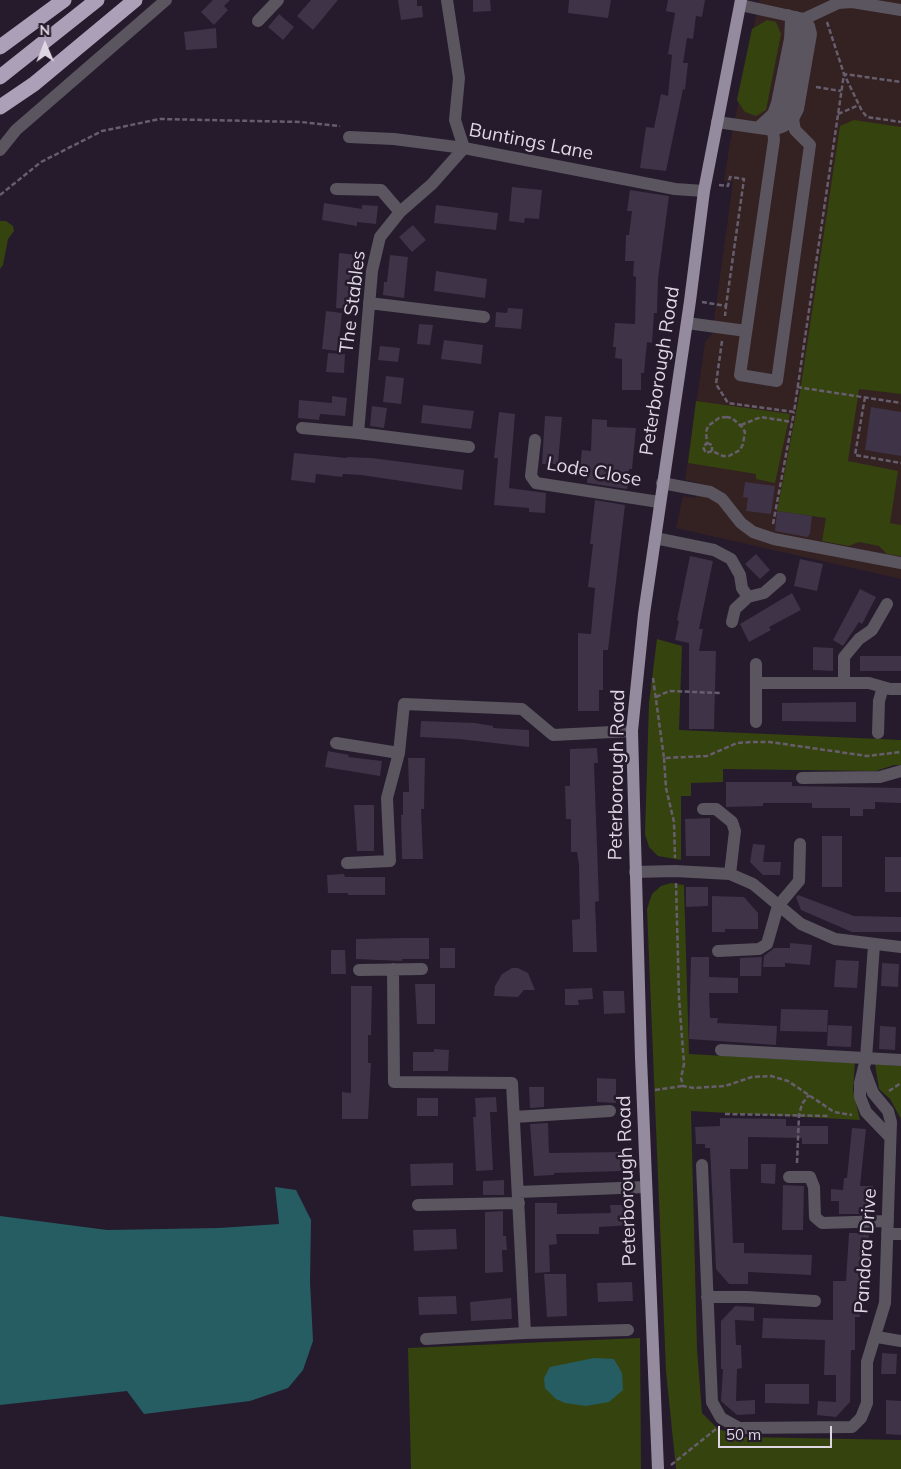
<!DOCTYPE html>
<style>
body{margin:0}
#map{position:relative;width:901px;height:1469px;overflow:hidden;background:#251b2c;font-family:Mulish,sans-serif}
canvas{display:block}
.north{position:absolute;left:20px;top:20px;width:50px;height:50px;-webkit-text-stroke:4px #251b2c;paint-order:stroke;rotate:359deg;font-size:14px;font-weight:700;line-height:20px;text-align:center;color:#ded7e3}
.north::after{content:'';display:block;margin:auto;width:18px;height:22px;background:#ded7e3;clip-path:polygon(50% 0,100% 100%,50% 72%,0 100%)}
.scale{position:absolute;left:718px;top:1426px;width:114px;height:22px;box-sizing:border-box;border:2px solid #ded7e3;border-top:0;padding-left:6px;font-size:15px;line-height:18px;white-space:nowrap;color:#ded7e3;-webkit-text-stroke:4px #251b2c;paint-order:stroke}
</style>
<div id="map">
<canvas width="901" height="1469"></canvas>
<div class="north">N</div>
<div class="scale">50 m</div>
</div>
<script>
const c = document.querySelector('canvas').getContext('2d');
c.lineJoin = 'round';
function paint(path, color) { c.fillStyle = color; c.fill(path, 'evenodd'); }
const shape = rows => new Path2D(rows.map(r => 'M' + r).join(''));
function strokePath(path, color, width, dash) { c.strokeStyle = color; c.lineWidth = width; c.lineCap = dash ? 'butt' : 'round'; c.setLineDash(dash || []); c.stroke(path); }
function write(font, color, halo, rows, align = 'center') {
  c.font = font + ' Mulish,sans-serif'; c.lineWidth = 5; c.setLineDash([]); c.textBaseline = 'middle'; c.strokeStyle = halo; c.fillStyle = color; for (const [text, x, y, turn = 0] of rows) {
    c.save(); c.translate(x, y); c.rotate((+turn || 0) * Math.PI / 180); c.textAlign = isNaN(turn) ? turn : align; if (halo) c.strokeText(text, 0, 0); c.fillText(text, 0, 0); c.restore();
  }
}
paint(shape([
 [759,0,901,0,901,579,676,528,683,496,696,498,699,483,685,480,705,342,712,334,733,182,724,181,729,148]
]), '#342122');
paint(shape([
 [767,20,776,22,781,34,766,110,756,116,745,112,737,100,752,29],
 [854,120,901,127,901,394,859,389,848,461,898,471,890,523,901,525,901,556,887,554,879,546,859,542,849,546,822,541,826,518,777,511,800,392,840,126],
 [0,221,6,221,13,226,14,231,8,239,3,265,0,269],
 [696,401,790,414,775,483,756,479,756,474,688,463],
 [657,639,682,646,679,730,901,740,901,765,894,765,876,771,723,769,723,782,691,783,691,796,681,796,681,860,658,856,649,847,645,834,649,703],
 [671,883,684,885,689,1054,855,1063,853,1090,860,1120,691,1111,697,1349,702,1413,718,1429,744,1437,901,1440,901,1469,676,1469,666,1371,647,909,652,894,661,886],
 [875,1064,901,1066,901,1119,890,1099,879,1089],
 [640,1338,641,1469,411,1469,408,1348]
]), '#35430e');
paint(shape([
 [275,1187,296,1190,311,1220,310,1282,313,1341,303,1370,288,1388,250,1401,144,1414,127,1391,0,1405,0,1216,107,1230,219,1228,279,1224],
 [594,1358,614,1359,622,1373,623,1390,609,1402,586,1406,565,1403,556,1399,545,1388,544,1378,550,1367]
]), '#265d63');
paint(shape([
 [213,0,230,0,224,6,228,10,214,25,201,12],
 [311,0,338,0,313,30,297,16],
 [398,0,417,0,417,6,422,6,423,17,401,20],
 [473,0,490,0,491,11,473,12],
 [569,0,611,0,608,18,568,13],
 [668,0,705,0,702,17,696,16,693,39,687,38,683,63,688,63,685,90,683,89,666,171,640,168,646,127,654,128,661,94,668,96,672,55,668,54,675,13,666,11],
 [279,14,294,27,283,40,268,27],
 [216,28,217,48,186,50,184,32],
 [512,187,542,190,539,219,525,218,524,223,509,221],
 [630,190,669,196,658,279,657,313,654,313,652,343,647,342,644,373,641,373,641,390,622,390,622,359,615,358,616,347,613,347,615,323,635,324,636,277,633,276,634,261,625,261,626,235,629,235,632,211,627,211],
 [324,203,362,209,362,205,378,206,376,224,357,222,357,226,322,220],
 [436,205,498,213,496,230,434,223],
 [413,225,426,240,412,252,399,237],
 [339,253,356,255,353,309,336,308],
 [390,255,408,257,404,298,383,295,384,282,387,282],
 [436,271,487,279,485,298,434,291],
 [508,308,523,309,521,329,495,327,496,312,507,313],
 [326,311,342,313,338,351,322,349],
 [419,324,433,325,430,345,417,344],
 [444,340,483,345,481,364,441,359],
 [380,346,400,348,398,362,378,360],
 [328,353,345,354,344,373,326,372],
 [386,376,404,378,401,404,383,402],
 [332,396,347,398,345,416,320,414,319,420,298,418,299,400,332,403],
 [423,405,474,411,471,429,421,423],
 [372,406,387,408,384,428,370,426],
 [871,407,901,412,901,456,865,450],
 [499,412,515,414,509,488,546,493,545,513,529,512,529,508,494,505,498,458,494,458],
 [545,416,562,417,558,464,542,464],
 [592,419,607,420,607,427,636,428,632,469,629,469,627,489,587,483,588,468,580,467,582,450,591,451],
 [294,453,347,458,347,457,372,458,464,470,462,490,361,475,343,474,342,477,316,474,315,483,291,480],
 [745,482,775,486,771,514,746,511,748,498,743,497],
 [595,500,625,505,608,650,603,650,603,690,599,690,599,711,578,711,578,633,591,634,595,588,588,587,593,544,590,544],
 [777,511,812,516,810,534,807,537,775,531],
 [756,554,770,570,760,579,745,564],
 [690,556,713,561,699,629,703,629,699,651,716,651,714,729,689,729,689,643,675,640,679,621,677,620],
 [800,559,823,564,817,591,794,586],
 [860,589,876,597,862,624,859,622,843,646,833,640],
 [792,593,801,610,769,627,771,630,749,642,740,624],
 [813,647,833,648,833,671,813,670],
 [860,656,901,656,901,671,860,671],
 [856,702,856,722,782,721,782,703],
 [421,721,475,723,493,726,493,728,529,730,529,747,459,739,420,737],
 [597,748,598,763,594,763,599,901,595,902,597,952,573,952,572,920,580,919,579,865,577,852,571,852,571,819,566,819,565,786,570,786,570,749],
 [328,751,349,755,348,757,382,761,380,776,325,767],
 [408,758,425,758,424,809,421,809,423,859,402,859,401,815,403,815,403,792,409,792],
 [726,782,792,782,792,786,901,788,901,803,875,802,875,809,863,809,863,816,850,816,850,808,812,808,812,803,763,803,763,806,726,807],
 [354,805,374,805,374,851,357,851],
 [710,818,710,856,686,856,685,819],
 [822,836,842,836,842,887,822,887],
 [753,844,765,845,763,862,781,862,780,875,763,875,750,862],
 [885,857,901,857,901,892,885,892],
 [344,874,345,877,385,877,385,895,348,895,348,893,328,893,327,875],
 [686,887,708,887,708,906,686,907],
 [798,895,854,916,901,917,901,932,852,932,801,910,796,897],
 [712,896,744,897,758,913,758,929,725,929,725,932,712,932],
 [402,938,429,938,429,959,402,959,402,961,356,959,356,939],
 [790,943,812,945,810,965,785,963,785,967,763,967,764,956,774,948,790,948],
 [440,948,455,948,455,968,440,968],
 [331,950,345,950,346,974,331,974],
 [691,957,709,957,709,977,738,978,738,993,709,993,710,1018,718,1018,717,1023,777,1026,776,1045,689,1039],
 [762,957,761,976,740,976,740,958],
 [836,960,859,961,857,988,834,987],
 [882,963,899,964,898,987,881,986],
 [512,968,518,968,528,973,535,990,524,990,518,997,494,996,495,986,502,974],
 [415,984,435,984,435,1024,417,1024],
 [351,986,372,986,371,1035,368,1035,368,1063,371,1063,368,1119,342,1119,342,1092,351,1093],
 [592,988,593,999,578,1000,579,1005,565,1005,565,989],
 [603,991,624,991,625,1013,604,1014],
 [781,1009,828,1010,827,1032,780,1031],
 [828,1025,852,1026,851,1047,827,1046],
 [880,1026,896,1027,895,1050,879,1049],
 [434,1049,449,1050,448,1071,413,1071,413,1052,434,1052],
 [597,1078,616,1079,616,1103,597,1102],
 [529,1087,544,1087,544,1107,530,1108],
 [496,1097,497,1112,490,1112,493,1170,476,1171,473,1117,476,1117,475,1098],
 [417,1098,438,1098,438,1116,417,1116],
 [720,1118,786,1119,786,1126,828,1126,828,1144,802,1144,802,1138,748,1137,748,1169,730,1169,733,1243,744,1243,744,1253,812,1255,811,1275,748,1272,748,1284,729,1284,716,1269,710,1148,705,1148,705,1144,696,1144,695,1127,720,1126],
 [548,1123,549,1153,622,1152,623,1171,554,1173,554,1175,534,1176,530,1124],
 [852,1128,866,1129,860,1186,873,1186,872,1203,859,1214,839,1214,839,1201,831,1201,831,1189,843,1190,844,1178,847,1178],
 [453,1163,453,1185,411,1186,410,1164],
 [761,1164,776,1164,775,1184,761,1183],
 [504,1180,504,1195,483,1195,483,1181],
 [783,1185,804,1186,803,1230,782,1230],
 [535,1203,557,1203,557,1214,611,1213,610,1205,630,1205,631,1225,599,1227,599,1234,556,1234,557,1244,549,1245,550,1272,535,1273],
 [503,1211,503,1236,506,1236,507,1250,502,1250,503,1272,485,1273,485,1212],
 [456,1229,457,1249,414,1251,413,1230],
 [849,1233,869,1233,867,1271,862,1270,862,1279,860,1279,860,1317,855,1317,855,1350,851,1350,850,1402,836,1417,817,1415,818,1401,836,1402,836,1375,824,1375,825,1340,762,1338,763,1318,833,1320,833,1281,846,1281],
 [544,1274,566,1274,567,1316,547,1317],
 [632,1282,633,1301,598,1302,597,1283],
 [456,1296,457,1314,419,1315,418,1297],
 [511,1298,512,1319,471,1321,470,1302],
 [735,1306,754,1307,754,1321,735,1320,736,1345,741,1345,742,1368,737,1369,736,1401,755,1400,755,1414,737,1415,721,1401,723,1369,721,1369,721,1321],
 [882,1353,897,1354,896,1374,881,1374],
 [765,1384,809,1384,809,1404,765,1403],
 [886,1400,901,1401,901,1435,886,1434]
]), '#3e3347');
strokePath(shape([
 [827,22,844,74,862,111,867,117,901,122],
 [816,87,841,91],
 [838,114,859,105],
 [719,185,728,186,730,177,744,179,726,306],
 [0,195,41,162,102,131,160,119,301,122,340,126],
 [702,302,726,306,725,316],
 [722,341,716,384,728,403,794,412,844,74,901,82],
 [797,387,901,403],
 [865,397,855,455,901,463],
 [726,417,732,418,742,427,745,432,743,444,740,450,729,456,723,456,712,451,706,453,703,447,707,443,706,432,708,426,719,418,726,417],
 [741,425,761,417,792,422],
 [707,443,712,445,712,451],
 [773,524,794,412],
 [653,678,664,758,707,756,737,743,751,742,770,742,867,756,901,752],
 [656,697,669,691,720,693],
 [664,758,666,788,674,822,675,858],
 [676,883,679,998,684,1064,681,1078,683,1086,694,1088,725,1086,752,1077,771,1076,788,1081,834,1112,852,1115],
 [655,1090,683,1086],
 [889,1091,901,1083],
 [725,1114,830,1116],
 [797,1163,799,1115,802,1104,809,1095],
 [671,1465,716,1429]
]), '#675e6d', 2.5, [5, 2.5]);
strokePath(shape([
 [447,0,459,78,455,120,464,148],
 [804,19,838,3,852,2,901,10],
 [258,21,278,0],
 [717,122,773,130,784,126,793,119,798,109,811,34,809,26,804,19,740,5],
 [760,126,773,114,777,103,790,39,791,20,788,15],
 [772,126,784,116,788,105,801,33,796,17],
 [773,130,774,140,740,375,777,381,810,145,795,130,793,119],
 [349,137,394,139,464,148,675,189,704,191],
 [464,148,432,184,400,212,380,237,372,271,358,433,469,447],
 [0,150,16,130,166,0],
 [336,189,381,190,400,212],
 [369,303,484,317],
 [687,323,746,331],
 [302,428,358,433],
 [535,440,531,476,536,483,659,502],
 [662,483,710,492,722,499,741,523,753,532,774,539,901,563],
 [655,538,714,550,731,559,740,575,742,588,748,597,764,593,780,579],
 [732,622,735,609,748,597],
 [756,664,756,722],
 [756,683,869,683,890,689,901,689],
 [844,683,844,657,859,639,872,630,887,604],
 [878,733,879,701,883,687],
 [336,743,399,753],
 [802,778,880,777,901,771],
 [703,809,716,809,732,822,735,831,730,874],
 [347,863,390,861,387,798,399,753,404,704,522,709,553,735,632,731],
 [635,872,675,871,730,874,753,884,801,924,835,939,901,947],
 [874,945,866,1059,860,1083,860,1097,866,1112,889,1136],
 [718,951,759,949,767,944,778,906,799,881,800,844],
 [393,969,394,1082,512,1083,525,1333],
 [359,970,422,969],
 [721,1050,901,1060],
 [514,1117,610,1111],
 [702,1165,712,1402,721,1418,739,1428,852,1427,861,1418,867,1403,867,1362,885,1303,891,1122,888,1111,873,1093,864,1069],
 [789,1177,810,1177,814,1187,815,1217,822,1223,888,1221],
 [518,1192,646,1187],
 [418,1205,519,1203],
 [887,1234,901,1234],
 [707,1297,747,1297,815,1301],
 [877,1337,901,1341],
 [426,1339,525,1333,628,1330]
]), '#5a555f', 12);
strokePath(shape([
 [658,1469,641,1058,632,731,644,614,690,301,704,191,741,0]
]), '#948b9e', 12);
strokePath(shape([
 [0,47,64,0],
 [0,77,97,0],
 [0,107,34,84,135,0]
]), '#aca0b8', 15);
write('19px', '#ded7e3', '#251b2c', [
 ["Buntings Lane",531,142,11],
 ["The Stables",353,302,-83],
 ["Peterborough Road",660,371,-81],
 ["Lode Close",594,472,10],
 ["Peterborough Road",617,775,-89],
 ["Peterborough Road",627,1181,-92],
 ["Pandora Drive",866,1251,-86]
]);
</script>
